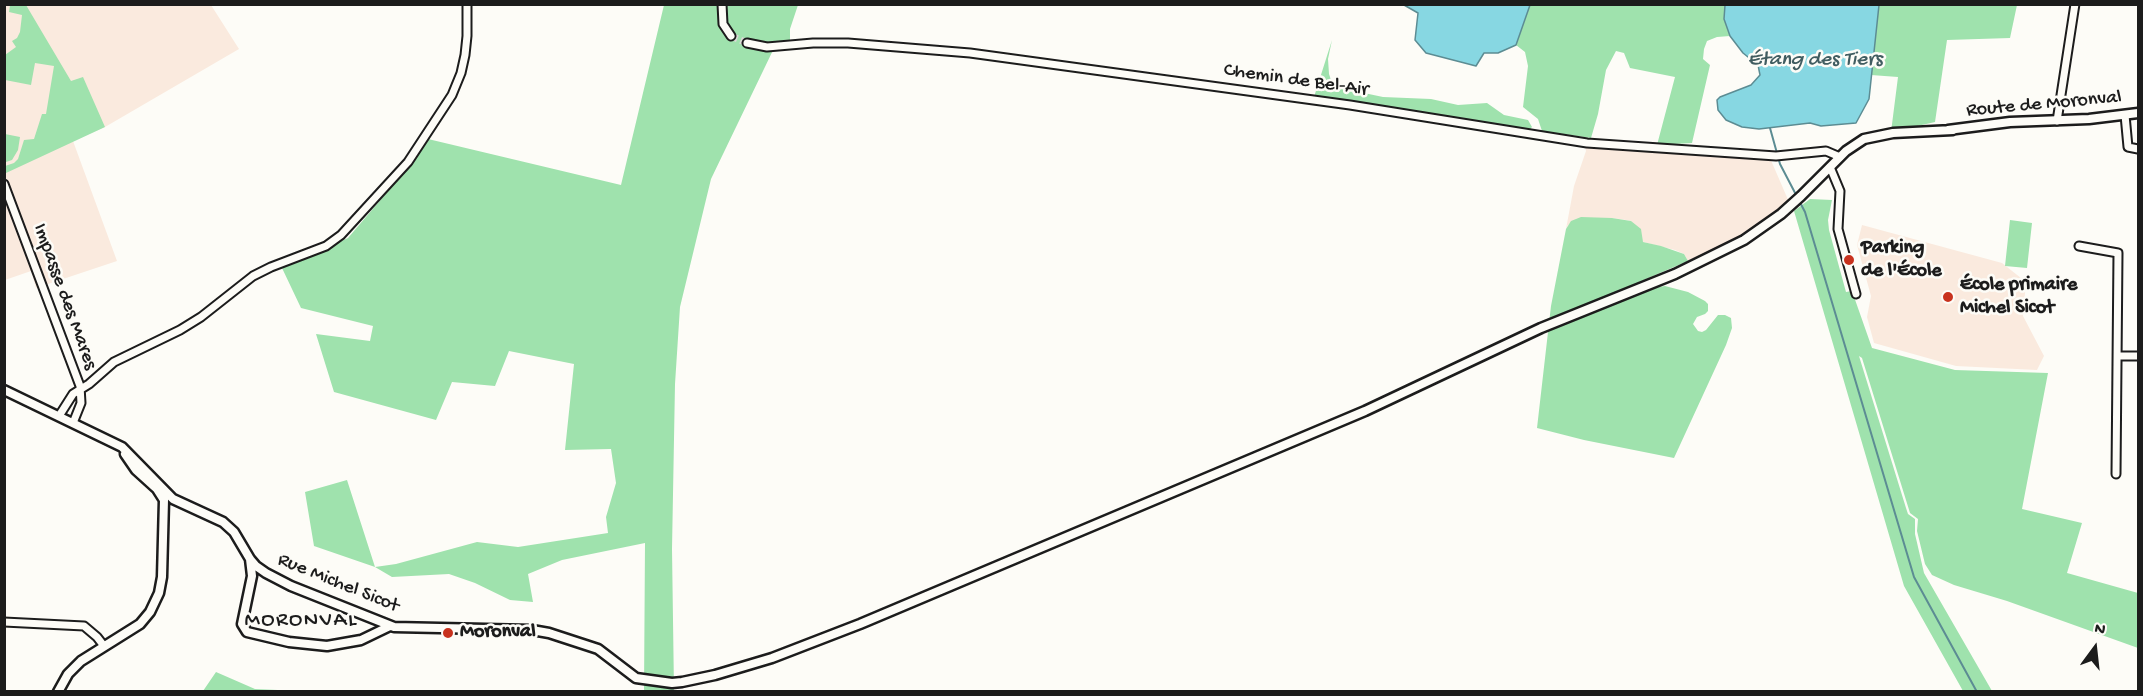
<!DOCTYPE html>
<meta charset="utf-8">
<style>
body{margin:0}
#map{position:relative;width:2143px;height:696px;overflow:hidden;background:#fdfcf7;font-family:"Gochi Hand",sans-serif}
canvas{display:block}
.frame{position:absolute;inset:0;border:6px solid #1c1c1c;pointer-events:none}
.north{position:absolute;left:2065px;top:618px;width:60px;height:60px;-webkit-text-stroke:4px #fdfcf7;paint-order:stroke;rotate:15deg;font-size:16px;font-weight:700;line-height:24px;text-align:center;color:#1c1c1c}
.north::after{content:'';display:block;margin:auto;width:21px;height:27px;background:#1c1c1c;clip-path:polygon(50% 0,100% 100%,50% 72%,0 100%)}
</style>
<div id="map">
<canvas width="2143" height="696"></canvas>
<div class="frame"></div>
<div class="north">N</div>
</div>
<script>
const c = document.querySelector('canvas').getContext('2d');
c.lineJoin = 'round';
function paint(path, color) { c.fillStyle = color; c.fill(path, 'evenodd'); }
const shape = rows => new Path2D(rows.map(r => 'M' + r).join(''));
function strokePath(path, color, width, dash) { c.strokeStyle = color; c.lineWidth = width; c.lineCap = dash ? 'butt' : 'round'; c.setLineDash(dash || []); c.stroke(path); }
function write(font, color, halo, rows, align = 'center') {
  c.font = font + ' "Gochi Hand",sans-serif'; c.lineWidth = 5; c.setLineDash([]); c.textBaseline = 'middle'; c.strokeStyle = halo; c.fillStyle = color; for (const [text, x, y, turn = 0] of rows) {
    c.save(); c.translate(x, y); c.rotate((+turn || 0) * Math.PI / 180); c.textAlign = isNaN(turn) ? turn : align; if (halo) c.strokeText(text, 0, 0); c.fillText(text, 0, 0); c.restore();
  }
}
paint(shape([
 [4,5,211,5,239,49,105,127,73,141,117,261,36,288,31,271,5,280],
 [1581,145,1684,154,1770,158,1789,202,1749,232,1688,261,1684,254,1675,250,1643,242,1631,221,1626,220,1612,218,1568,225,1566,229,1574,186,1586,151,1585,146],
 [1862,225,2002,263,2026,282,2023,316,2044,356,2037,370,1956,366,1874,343,1867,317,1871,296,1857,245]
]), '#faeade');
paint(shape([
 [1530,4,1725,5,1724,19,1730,36,1717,37,1707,41,1704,49,1703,59,1710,65,1692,143,1657,145,1675,77,1630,68,1624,53,1616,51,1606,70,1598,114,1591,138,1542,131,1538,119,1523,107,1528,66,1525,52,1516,45],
 [10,5,26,5,71,81,83,77,105,127,6,173,5,166,14,163,18,159,24,140,34,139,42,114,46,114,54,66,35,63,31,85,5,80,5,55,16,47,12,41,17,38,20,32,22,15,9,12],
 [664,5,798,5,790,29,790,42,776,44,711,179,680,307,675,384,672,549,674,691,644,691,645,543,562,560,528,574,533,602,510,600,475,583,449,574,392,577,375,567,314,546,305,492,347,480,375,567,396,564,477,542,518,547,608,533,606,517,616,483,611,449,565,450,574,364,509,351,495,386,452,382,436,420,334,392,316,334,370,341,373,326,301,308,282,268,348,238,406,170,428,139,621,185],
 [1879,5,2017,5,2010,38,1947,40,1935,122,1891,132,1898,77,1871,75],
 [1332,40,1328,59,1329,74,1331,80,1345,89,1383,97,1431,99,1458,105,1487,103,1504,115,1528,120,1532,127,1529,130,1525,130,1314,97],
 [5,134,20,137,18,150,12,160,6,162],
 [1810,199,1832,200,1828,220,1829,230,1846,292,1852,291,1872,348,1955,370,2048,373,2022,509,2082,523,2067,573,2138,593,2138,648,2007,601,1954,585,1932,575,1925,564,1917,531,1918,519,1910,513,1862,358,1859,356,1906,508,1908,514,1915,519,1915,534,1924,573,1992,691,1963,691,1904,586,1794,211],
 [1581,217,1612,218,1631,221,1641,229,1643,242,1661,246,1684,254,1688,261,1639,282,1635,287,1641,290,1665,286,1688,292,1705,301,1708,304,1708,311,1705,314,1697,317,1693,324,1698,331,1702,332,1706,330,1718,315,1725,315,1731,318,1732,328,1726,345,1674,458,1584,440,1537,428,1551,306,1566,229,1571,221],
 [2010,220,2032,223,2027,268,2005,266],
 [216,672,255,689,301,691,203,691]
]), '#9fe2ad');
const water = shape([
 [1404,5,1530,5,1516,45,1498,53,1484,53,1476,66,1426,53,1415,40,1418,13,1404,5],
 [1725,5,1879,5,1869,99,1856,123,1821,126,1810,123,1759,129,1742,127,1726,120,1718,110,1717,100,1720,97,1751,85,1760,75,1758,65,1743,53,1730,36,1724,19,1725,5]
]);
paint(water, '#87d7e2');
strokePath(water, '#5c8c93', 1.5);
strokePath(shape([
 [1770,128,1780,164,1805,212,1914,577,1977,692]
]), '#5c8c93', 2);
strokePath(shape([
 [731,36,747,43]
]), '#dbdad6', 7, [7, 3.5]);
const minor = shape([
 [722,4,723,24,731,36],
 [747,43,767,47,813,43,848,43,970,53,1350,105,1587,143,1776,156,1826,151,1840,157],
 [2125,115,2128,147,2138,149],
 [2057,121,2075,4],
 [1830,167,1840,191,1838,229,1856,294],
 [4,184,80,386,81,403,73,423],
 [2079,246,2118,253,2116,474],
 [2118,356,2138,356],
 [59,416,73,394,89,384,114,362,180,330,201,317,253,276,271,267,326,246,341,235,408,162,452,95,461,73,465,55,467,36,467,4],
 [4,622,84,626,97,637,104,646]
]);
const tertiary = shape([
 [1948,130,2010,122,2089,119,2138,113],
 [4,390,122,447,173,499,223,522,234,532,250,559,256,566,266,573,291,586,394,627,532,630,549,633,598,649,636,678,672,683,682,682,715,675,772,658,860,624,1365,411,1541,328,1675,274,1744,240,1781,214,1801,196,1846,151,1864,139,1893,133,1953,130],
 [250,559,252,576,242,624,247,632,289,642,327,646,361,640,390,626],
 [58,692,68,674,81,661,140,624,150,612,159,593,162,577,164,500,157,489,136,470,125,454]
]);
strokePath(minor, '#1c1c1c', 11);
strokePath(tertiary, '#1c1c1c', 13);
strokePath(minor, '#fdfcf7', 7);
strokePath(tertiary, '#fdfcf7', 8);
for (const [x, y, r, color] of [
 [1849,260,6,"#c8321e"],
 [1948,297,6,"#c8321e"],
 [448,633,6,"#c8321e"]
]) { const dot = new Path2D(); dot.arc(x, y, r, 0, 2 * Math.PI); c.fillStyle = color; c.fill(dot); strokePath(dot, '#fdfcf7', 2); }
write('20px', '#1c1c1c', '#fdfcf7', [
 ["Chemin de Bel-Air",1296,81,8],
 ["Route de Moronval",2044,105,-5],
 ["Impasse des Mares",64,297,70],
 ["Rue Michel Sicot",338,584,22]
]);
write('bold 20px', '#1c1c1c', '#fdfcf7', [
 ["Parking",1861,249],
 ["de l'École",1861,272],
 ["École primaire",1960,286],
 ["Michel Sicot",1960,309],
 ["Moronval",460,633]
], 'left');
write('italic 21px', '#415d61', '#fdfcf7', [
 ["Étang des Tiers",1815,61]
]);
c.letterSpacing = '1.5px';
write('22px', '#1c1c1c', '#fdfcf7', [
 ["MORONVAL",301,622]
]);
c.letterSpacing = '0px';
</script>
